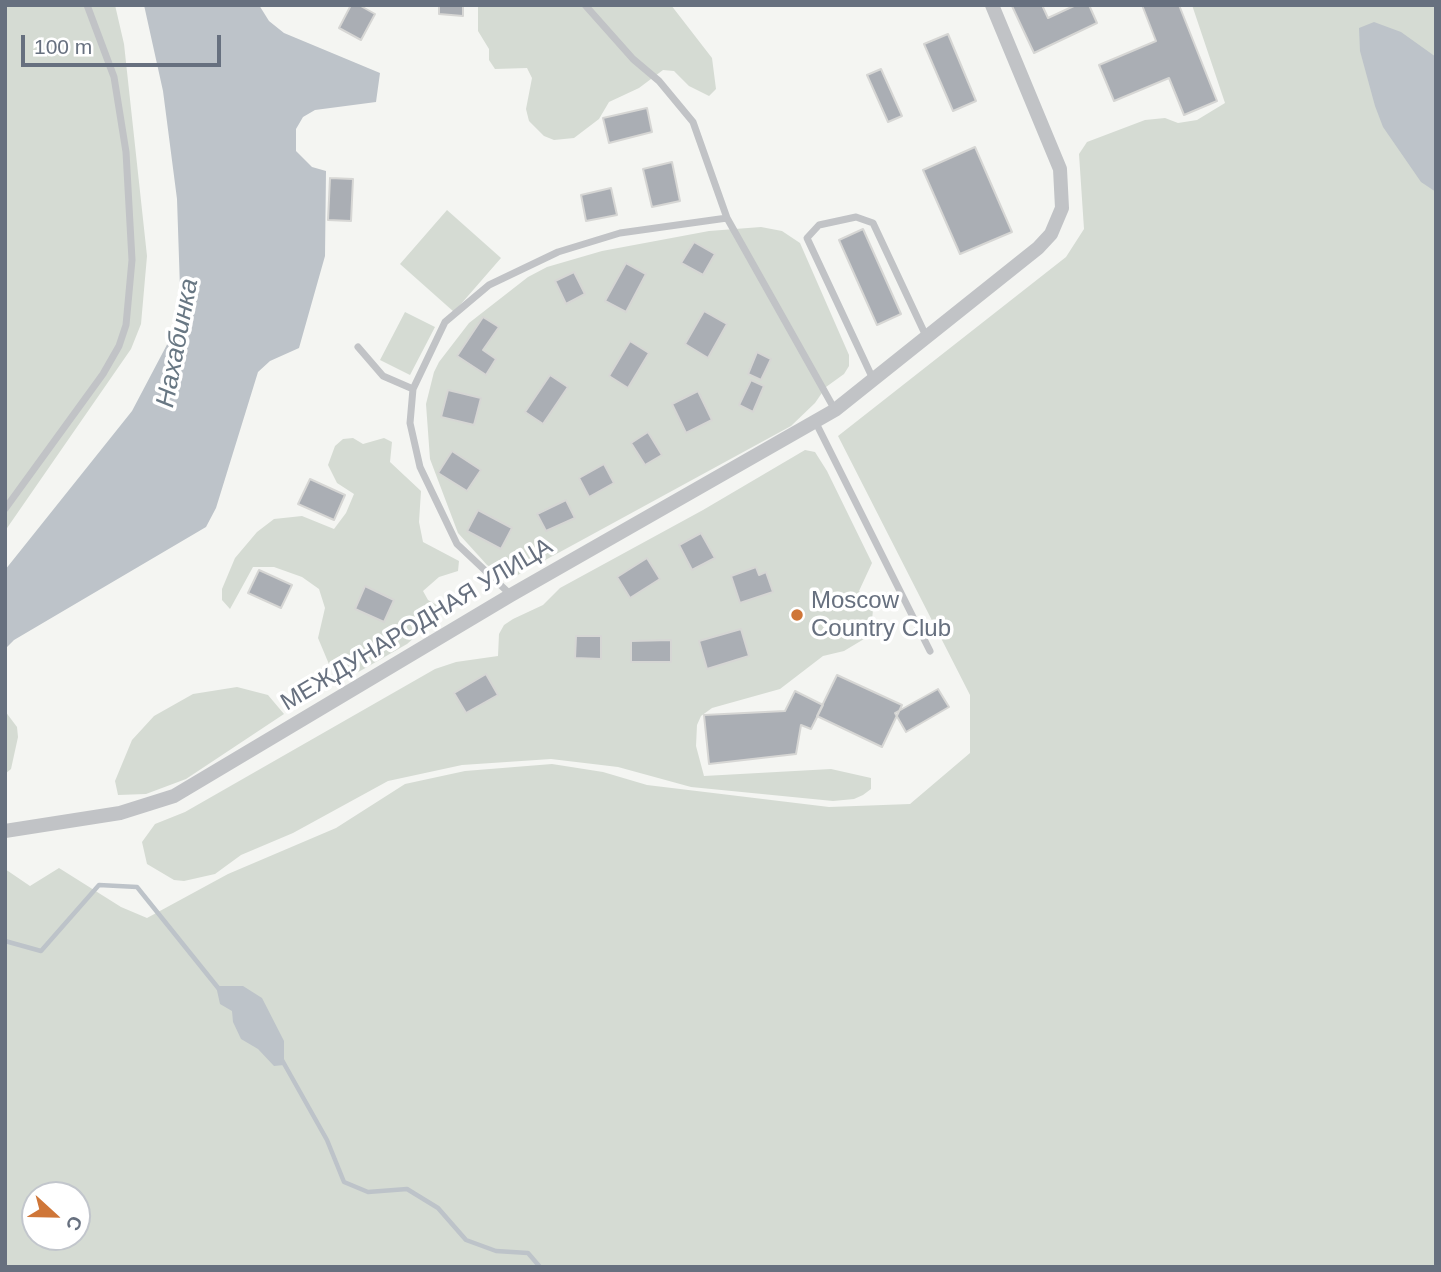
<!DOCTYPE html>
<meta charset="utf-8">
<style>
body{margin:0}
#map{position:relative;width:1441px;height:1272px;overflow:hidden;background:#f4f5f2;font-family:Helvetica,sans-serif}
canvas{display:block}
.frame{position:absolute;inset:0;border:7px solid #67707f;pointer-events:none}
.north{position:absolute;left:21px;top:1181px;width:70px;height:70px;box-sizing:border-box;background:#fff;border:2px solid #c2c6cc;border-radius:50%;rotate:112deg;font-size:19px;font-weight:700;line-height:28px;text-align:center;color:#67707f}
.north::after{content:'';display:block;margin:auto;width:24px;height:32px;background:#cf7638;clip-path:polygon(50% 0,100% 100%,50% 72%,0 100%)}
.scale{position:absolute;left:21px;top:35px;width:200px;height:32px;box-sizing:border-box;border:4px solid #67707f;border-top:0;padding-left:9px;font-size:21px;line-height:24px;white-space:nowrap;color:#67707f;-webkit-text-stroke:5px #fff;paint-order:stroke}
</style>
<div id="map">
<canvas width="1441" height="1272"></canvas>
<div class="frame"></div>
<div class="north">С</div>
<div class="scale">100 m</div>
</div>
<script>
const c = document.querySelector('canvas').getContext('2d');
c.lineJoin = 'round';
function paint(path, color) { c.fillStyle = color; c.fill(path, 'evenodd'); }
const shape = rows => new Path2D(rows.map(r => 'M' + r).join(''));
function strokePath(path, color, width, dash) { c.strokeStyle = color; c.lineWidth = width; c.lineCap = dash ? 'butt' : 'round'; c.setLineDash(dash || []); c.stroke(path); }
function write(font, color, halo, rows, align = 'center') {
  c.font = font + ' Helvetica,sans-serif'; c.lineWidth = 7; c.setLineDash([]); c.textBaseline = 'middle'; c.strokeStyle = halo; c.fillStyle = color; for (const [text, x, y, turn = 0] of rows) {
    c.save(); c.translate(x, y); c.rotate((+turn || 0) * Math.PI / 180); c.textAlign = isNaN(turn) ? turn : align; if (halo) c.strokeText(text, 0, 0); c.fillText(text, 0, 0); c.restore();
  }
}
paint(shape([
 [5,5,115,5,124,44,147,256,141,324,131,349,5,531],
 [478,5,671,5,712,58,716,89,709,96,689,86,674,71,663,70,639,88,609,102,599,119,574,138,554,140,544,136,529,121,526,109,532,78,527,68,495,69,489,60,489,49,478,31],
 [1192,5,1436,5,1436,1267,5,1267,5,869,30,886,59,868,121,907,147,918,228,874,336,828,405,784,465,771,552,764,603,772,647,785,829,807,910,804,970,753,970,695,838,436,1066,257,1084,229,1079,154,1087,142,1145,120,1165,118,1178,123,1197,120,1225,103],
 [35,1195,77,1195,77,1237,35,1237],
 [447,210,501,258,454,312,400,264],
 [761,227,782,231,800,243,849,355,849,366,844,374,826,387,815,403,791,426,516,576,506,576,487,565,458,533,430,459,426,404,434,372,439,362,469,323,528,277,547,267,602,251,709,231],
 [405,312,435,327,410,375,380,360],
 [353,438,363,444,384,438,392,442,390,462,421,491,419,522,423,542,459,561,458,571,439,577,423,591,428,600,437,605,436,615,422,631,407,644,348,678,337,677,331,669,318,638,325,608,319,589,302,577,274,567,253,567,230,609,222,600,222,589,235,558,257,532,274,519,302,516,334,529,346,513,354,494,337,483,328,465,335,446,343,439],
 [805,450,815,452,827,471,872,563,859,591,873,610,872,620,864,639,844,651,823,656,780,689,712,708,701,716,697,725,696,746,704,776,831,769,871,778,871,789,863,795,854,799,833,801,691,787,618,767,551,759,462,765,388,781,293,833,241,855,215,874,184,881,174,880,147,864,142,842,155,824,185,812,435,669,456,662,498,656,499,634,504,625,513,619,543,605,560,588,703,510],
 [237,687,268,695,284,714,186,779,146,794,118,795,115,781,132,740,154,716,193,694],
 [5,711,17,727,18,737,11,769,5,774]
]), '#d5dbd3');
paint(shape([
 [144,5,259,5,269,21,284,33,380,73,376,102,315,110,303,117,296,129,296,151,312,167,326,171,325,256,299,348,270,361,258,372,216,508,206,527,14,640,5,649,5,570,132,411,181,318,177,199,163,91],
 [1374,22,1401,32,1436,57,1436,192,1421,182,1383,127,1375,106,1360,51,1359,28],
 [216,986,243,986,262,998,284,1041,284,1065,274,1066,258,1049,241,1039,233,1022,232,1011,220,1004]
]), '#bdc3c9');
strokePath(shape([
 [5,941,41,951,99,885,137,887,219,989],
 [282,1060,327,1140,344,1182,368,1192,407,1189,438,1208,466,1240,496,1251,528,1253,540,1267]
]), '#bdc3c9', 4.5);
const building = shape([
 [351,5,359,5,375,14,361,40,339,28,351,5],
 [439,5,463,5,463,16,439,14,439,5],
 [1042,5,1048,18,1076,5,1089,5,1097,23,1034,53,1012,6,1042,5],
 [1142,5,1179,5,1217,101,1184,115,1169,78,1114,101,1099,65,1156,41,1142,5],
 [948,34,976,101,953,111,924,44,948,34],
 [881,69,902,116,888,122,867,75,881,69],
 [647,108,652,132,609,143,603,118,647,108],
 [975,147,1012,232,960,254,923,170,975,147],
 [672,162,680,201,652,207,643,169,672,162],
 [330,178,353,179,351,221,328,220,330,178],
 [611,188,617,215,586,221,581,195,611,188],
 [863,229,901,314,877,325,839,240,863,229],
 [694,242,715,254,703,275,681,263,694,242],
 [626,263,646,274,626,312,605,301,626,263],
 [574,272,585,294,566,304,555,281,574,272],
 [704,311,727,324,708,358,685,344,704,311],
 [483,317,499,327,483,350,496,359,486,375,457,356,483,317],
 [630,341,649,353,628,388,609,376,630,341],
 [757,352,771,359,761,380,748,374,757,352],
 [550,375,568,387,543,424,525,412,550,375],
 [751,380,764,386,753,412,739,405,751,380],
 [448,390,481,398,474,425,441,417,448,390],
 [698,391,712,420,686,433,672,404,698,391],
 [648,432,662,455,645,465,631,443,648,432],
 [452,451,481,470,467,491,438,473,452,451],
 [604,464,614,483,589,497,579,478,604,464],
 [310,479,345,495,334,520,298,504,310,479],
 [566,500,575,518,546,531,537,514,566,500],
 [478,510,512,528,501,549,467,531,478,510],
 [701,533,715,558,692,570,679,545,701,533],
 [647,558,660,579,630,598,617,577,647,558],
 [756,567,759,575,766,572,773,592,740,603,731,576,756,567],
 [259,570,292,585,281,608,248,593,259,570],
 [365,586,394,600,384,622,355,609,365,586],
 [741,629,749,656,707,669,699,641,741,629],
 [576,636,601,636,601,659,575,658,576,636],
 [671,640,671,662,631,662,631,641,671,640],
 [486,674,498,695,466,713,454,693,486,674],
 [837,675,902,705,882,747,817,716,837,675],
 [938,689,949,707,906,732,895,713,938,689],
 [795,691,823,705,811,729,801,725,796,754,709,764,704,715,785,711,795,691]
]);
paint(building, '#aaaeb4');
strokePath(building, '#d6d6d4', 2);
strokePath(shape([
 [585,5,633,59,659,81,693,122,727,218,835,410],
 [358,347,383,376,413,389],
 [873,379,807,238,819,225,856,217,873,223,926,336],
 [815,421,930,651],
 [5,509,103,374,119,346,126,325,132,260,126,152,114,77,87,5],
 [511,595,457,544,420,467,410,423,413,389,445,322,489,285,558,252,620,233,727,218]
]), '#c1c3c6', 7);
strokePath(shape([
 [5,831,120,813,174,796,511,595,835,410,1038,248,1051,234,1062,208,1060,169,992,5]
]), '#c1c3c6', 14);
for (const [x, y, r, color] of [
 [797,615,7,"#cf7638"]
]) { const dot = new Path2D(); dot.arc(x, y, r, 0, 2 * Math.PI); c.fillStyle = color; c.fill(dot); strokePath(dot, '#fff', 2.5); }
write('24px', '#67707f', '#fff', [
 ["Moscow",811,601],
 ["Country Club",811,629]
], 'left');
write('24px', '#67707f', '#fff', [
 ["МЕЖДУНАРОДНАЯ УЛИЦА",417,625,-31]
]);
write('italic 26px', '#687783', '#fff', [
 ["Нахабинка",178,343,-79]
]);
</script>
